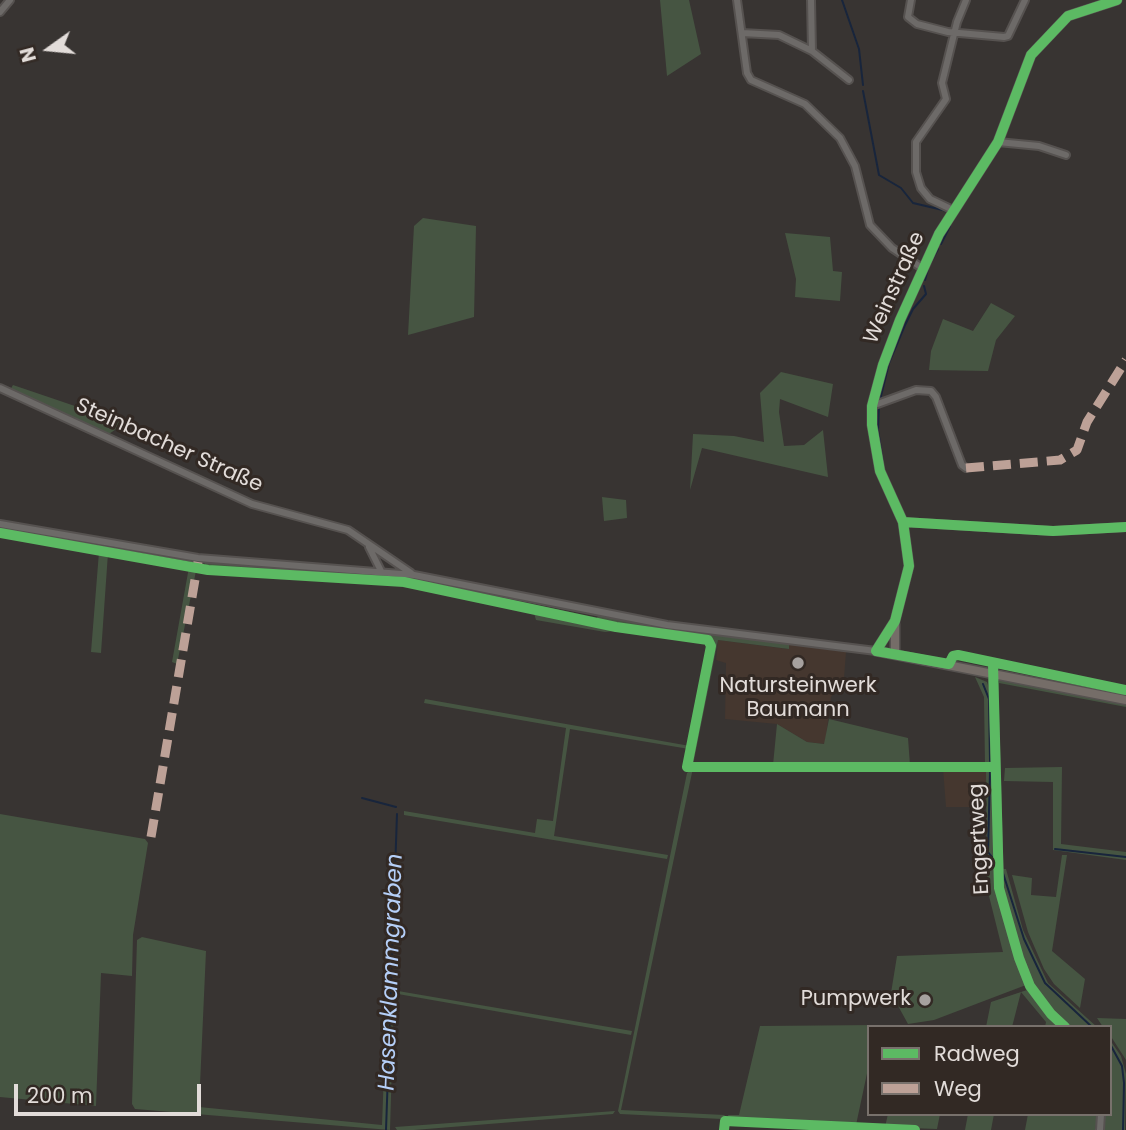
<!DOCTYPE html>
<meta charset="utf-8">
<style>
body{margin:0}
#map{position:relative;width:1126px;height:1130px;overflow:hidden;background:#383432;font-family:Poppins,sans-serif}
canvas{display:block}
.legend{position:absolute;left:867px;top:1025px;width:245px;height:91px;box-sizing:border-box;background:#322924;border:2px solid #78716c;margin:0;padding:9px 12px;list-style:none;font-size:21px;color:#e2dcd9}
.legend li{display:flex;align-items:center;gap:14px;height:35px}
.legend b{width:35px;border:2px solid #78716c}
.north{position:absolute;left:14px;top:14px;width:70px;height:70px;-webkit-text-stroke:5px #322924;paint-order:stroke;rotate:255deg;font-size:19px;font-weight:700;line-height:28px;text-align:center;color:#e2dcd9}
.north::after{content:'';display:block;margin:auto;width:24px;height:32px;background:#e2dcd9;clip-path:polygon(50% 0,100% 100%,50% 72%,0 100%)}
.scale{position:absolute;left:14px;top:1084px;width:187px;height:32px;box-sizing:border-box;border:4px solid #e2dcd9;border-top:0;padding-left:9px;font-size:21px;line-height:24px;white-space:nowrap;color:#e2dcd9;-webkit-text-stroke:5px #322924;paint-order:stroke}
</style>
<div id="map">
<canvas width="1126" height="1130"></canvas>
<ul class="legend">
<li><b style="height:9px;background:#5cba63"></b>Radweg</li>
<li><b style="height:9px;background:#bda197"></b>Weg</li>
</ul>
<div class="north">N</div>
<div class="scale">200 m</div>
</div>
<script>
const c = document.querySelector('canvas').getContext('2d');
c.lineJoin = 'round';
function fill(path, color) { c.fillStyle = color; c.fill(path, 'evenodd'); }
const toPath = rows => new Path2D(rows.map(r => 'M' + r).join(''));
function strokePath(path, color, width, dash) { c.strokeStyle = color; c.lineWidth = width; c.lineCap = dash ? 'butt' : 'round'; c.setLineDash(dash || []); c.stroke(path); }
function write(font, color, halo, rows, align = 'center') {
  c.font = font + ' Poppins,sans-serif'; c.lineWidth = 6; c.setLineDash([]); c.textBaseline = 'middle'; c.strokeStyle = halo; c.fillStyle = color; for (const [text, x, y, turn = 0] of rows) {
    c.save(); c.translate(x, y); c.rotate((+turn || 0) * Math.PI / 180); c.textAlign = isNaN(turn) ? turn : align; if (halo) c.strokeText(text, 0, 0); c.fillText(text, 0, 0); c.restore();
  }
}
fill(toPath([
 [718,640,788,649,789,644,846,652,844,678,831,697,825,744,807,742,777,724,725,719,726,663,716,660],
 [943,768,986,769,986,807,946,807]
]), '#45372f');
fill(toPath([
 [660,0,689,0,701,54,667,76],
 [423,218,476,226,474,317,408,335,414,226],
 [785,233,830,237,833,271,842,272,840,301,795,297,796,279],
 [991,303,1015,316,996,340,988,371,929,370,931,351,943,319,973,331],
 [781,372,833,384,828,417,780,399,779,412,784,446,804,445,823,430,828,477,702,448,690,490,693,434,734,436,764,442,760,393],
 [13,385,125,423,106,436,10,390],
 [602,497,626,500,627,518,604,521],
 [99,552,108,553,101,653,91,652],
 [205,563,406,577,584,615,401,580,215,569,204,568],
 [189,567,196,571,177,664,172,662],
 [533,610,586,623,623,630,605,632,536,620],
 [598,616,789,644,789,649,718,640,693,765,689,762,713,648,712,639,610,624,596,619],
 [975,677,987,682,991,694,991,764,985,765,984,697],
 [999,678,1126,704,1126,707,999,683],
 [425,699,690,746,689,749,570,729,554,836,668,855,667,859,404,815,404,811,535,833,537,819,553,821,566,728,424,703],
 [829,719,908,738,910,765,773,765,777,724,807,742,824,744],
 [1062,767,1061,844,1126,852,1126,860,1053,850,1053,782,1004,781,1005,768],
 [693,768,621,1110,725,1115,722,1119,620,1114,618,1111,687,773],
 [986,769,993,772,996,885,1026,985,934,1020,908,1024,891,993,897,956,1003,952,987,888],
 [0,814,145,839,148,843,133,935,132,976,101,973,96,1106,0,1097],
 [1062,855,1067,855,1052,951,1085,979,1080,1008,1054,984,1044,969,1028,932,1012,875,1032,878,1031,895,1056,897],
 [999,869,1006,869,1023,930,1048,983,1097,1027,1069,1027,1039,996,1021,960],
 [142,937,206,951,199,1107,382,1125,387,993,394,995,390,1130,135,1109,132,1104,137,940],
 [1027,990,1062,1027,1045,1027,1046,1022,1021,992,1012,1027,986,1027,991,1002],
 [398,991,632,1031,631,1035,398,994],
 [1097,1018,1126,1019,1126,1060,1110,1035,1110,1027,1103,1027],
 [877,1025,869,1027,869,1064,856,1125,729,1118,728,1115,739,1115,760,1026],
 [1110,1040,1121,1056,1126,1074,1125,1130,1101,1130,1103,1114,1110,1114],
 [615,1111,613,1114,414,1130,397,1130,395,1127],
 [888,1114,940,1114,937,1129,885,1127],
 [968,1114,994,1114,991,1130,965,1130],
 [1028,1114,1098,1114,1095,1130,1025,1130]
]), '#465542');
strokePath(toPath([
 [842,0,859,49,863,85],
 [863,91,879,175,901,188,913,203,947,211],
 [941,244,950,226],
 [930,264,938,249],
 [925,280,928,269],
 [880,400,889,363,905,325,913,309,926,294,924,286],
 [879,405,878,430,883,462],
 [983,684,989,699,990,761],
 [990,772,988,852,992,857],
 [362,798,396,807],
 [1055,849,1126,857],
 [1002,870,1024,939,1045,983,1092,1027],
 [1110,1044,1122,1066,1124,1083,1123,1130],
 [386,1130,397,814]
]), '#18253c', 2);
const minor = toPath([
 [737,0,747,73,751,80,805,104,840,138,855,166,870,225,892,248,922,268],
 [911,0,908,17,917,24,948,32,1004,37,1008,36,1025,0],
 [0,12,10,0],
 [742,33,779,35,812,51,811,0],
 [812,51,849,80],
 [998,142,1039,146,1066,155],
 [953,210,930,199,921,188,916,172,916,142,946,99,942,83,957,22,966,0],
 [0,388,252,504,348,530,411,573],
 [872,406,916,390,931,391,936,397,962,465,966,468],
 [903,522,1053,531,1126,527],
 [0,524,198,558,414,575,667,625,876,651],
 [369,547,381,571],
 [993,673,999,888,1019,958,1030,986,1051,1014,1065,1027],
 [1100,1130,1101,1114]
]);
const major = toPath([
 [1117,0,1068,16,1031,55,998,142,939,234,900,320,883,365,872,406,872,425,880,471,903,522,909,566,895,621,876,651,1126,700],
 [895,624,895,654]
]);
strokePath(minor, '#565250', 10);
strokePath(major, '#565250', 11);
strokePath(minor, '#6d6a68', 6);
strokePath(major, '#756d68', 8);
strokePath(toPath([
 [966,468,1060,460,1077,450,1087,422,1126,360],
 [151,837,198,562]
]), '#bda197', 9, [18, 9]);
strokePath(toPath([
 [1117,0,1068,16,1031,55,998,142,939,234,900,320,883,365,872,406,872,425,880,471,903,522,909,566,895,621,876,651,949,664,953,656,958,655,1126,690],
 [903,522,1053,531,1126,527],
 [0,533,208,570,404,582,616,627,708,640,711,646,687,767,995,767],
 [993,664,999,888,1019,958,1030,986,1051,1014,1065,1027],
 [724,1130,725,1121,915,1130]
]), '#5cba63', 10);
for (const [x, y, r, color] of [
 [798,663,7,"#a6a19f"],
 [925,1000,7,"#a6a19f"]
]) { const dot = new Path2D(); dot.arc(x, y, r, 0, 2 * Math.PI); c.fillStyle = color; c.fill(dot); strokePath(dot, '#322924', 2.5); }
write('21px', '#e2dcd9', '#322924', [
 ["Weinstraße",895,288,-66],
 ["Steinbacher Straße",169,446,24],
 ["Engertweg",980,839,-93]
]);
write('21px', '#e2dcd9', '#322924', [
 ["Natursteinwerk",798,687],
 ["Baumann",798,711],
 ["Pumpwerk",911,1000,"right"]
]);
write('italic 23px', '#b5cff8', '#322924', [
 ["Hasenklammgraben",392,972,-88]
]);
</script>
